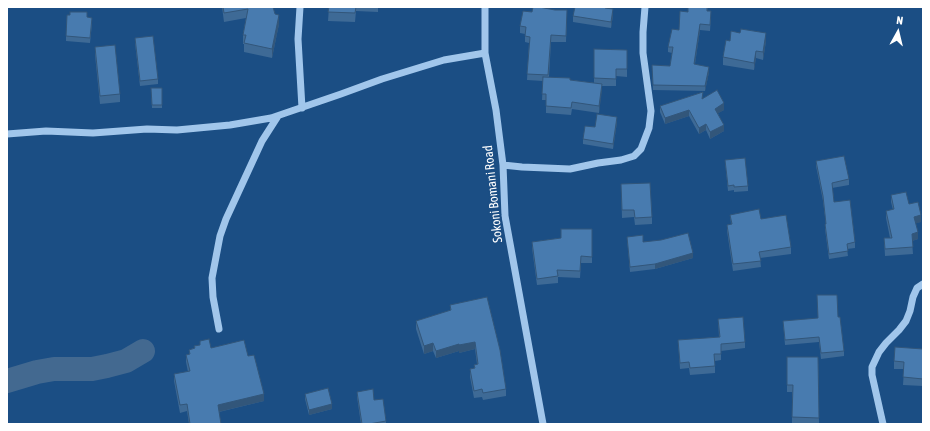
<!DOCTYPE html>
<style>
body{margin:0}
#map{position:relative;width:930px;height:431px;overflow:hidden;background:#1b4e84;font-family:"Asap Condensed",sans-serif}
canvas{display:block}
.frame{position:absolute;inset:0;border:8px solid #fff;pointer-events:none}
.north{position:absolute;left:878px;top:12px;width:40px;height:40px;-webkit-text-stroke:3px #1b4e84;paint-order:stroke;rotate:8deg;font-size:11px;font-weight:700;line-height:16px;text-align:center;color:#fff}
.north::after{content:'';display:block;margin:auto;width:14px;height:18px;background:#fff;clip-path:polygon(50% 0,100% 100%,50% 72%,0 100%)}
</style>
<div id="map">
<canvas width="930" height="431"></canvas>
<div class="frame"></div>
<div class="north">N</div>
</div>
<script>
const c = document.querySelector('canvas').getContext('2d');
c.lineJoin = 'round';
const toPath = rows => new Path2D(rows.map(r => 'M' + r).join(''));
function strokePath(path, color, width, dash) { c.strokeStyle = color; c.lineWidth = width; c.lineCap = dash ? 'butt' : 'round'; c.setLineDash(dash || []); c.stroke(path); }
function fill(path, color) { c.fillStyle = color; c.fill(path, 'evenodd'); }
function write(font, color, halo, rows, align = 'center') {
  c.font = font + ' "Asap Condensed",sans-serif'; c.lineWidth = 4; c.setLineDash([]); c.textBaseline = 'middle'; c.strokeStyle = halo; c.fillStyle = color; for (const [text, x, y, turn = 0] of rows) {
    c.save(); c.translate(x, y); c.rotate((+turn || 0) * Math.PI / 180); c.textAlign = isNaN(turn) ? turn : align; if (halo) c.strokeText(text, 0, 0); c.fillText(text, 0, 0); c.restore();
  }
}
strokePath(toPath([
 [7,381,37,372,54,369,92,369,107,366,126,361,143,351]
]), '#436990', 24);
strokePath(toPath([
 [300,7,298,39,302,108],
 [485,7,485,53,496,110,503,165,505,216,543,424],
 [7,134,46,131,93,133,147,129,177,130,230,125,271,118,341,94,382,79,444,60,485,53],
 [503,165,522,167,570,169,598,163,621,160,634,156,641,149,649,128,651,111,643,53,643,32,645,7],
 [219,329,213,297,212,278,220,236,226,219,262,141,278,116],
 [883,424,872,375,872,367,879,352,886,343,899,330,906,321,910,311,913,297,917,288,923,284]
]), '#a1c6eb', 7);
fill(toPath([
 [222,7,273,7,275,14,279,24,272,58,244,52,244,44,243,44,243,35,246,18,224,22],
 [329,7,378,7,378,12,356,11,355,22,328,21],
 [606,7,606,8,613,15,611,28,573,22,573,16],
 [708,7,707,11,711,16,710,31,700,30,695,64,709,72,705,91,653,90,652,65,670,66,672,53,668,52,668,47,679,30,688,12],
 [555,10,567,10,566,42,551,42,549,77,594,83,594,49,627,50,627,77,616,76,616,86,602,86,599,113,572,109,571,115,546,113,546,100,542,100,543,81,527,80,529,43,525,42,525,34,520,33,520,26,532,12],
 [87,17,92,23,90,43,66,41,66,36],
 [135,38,158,79,158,84,140,86,135,43],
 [730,41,766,41,763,60,756,58,754,70,723,65,723,57],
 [95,47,120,94,120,102,100,104,95,55],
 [151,88,162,88,162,108,152,108],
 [703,98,724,110,718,113,724,131,710,139,706,130,699,134,689,116,665,124,660,112,660,106],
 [617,122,613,149,583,144,583,139,595,127],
 [725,160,748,186,748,191,734,192,734,190,728,191],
 [816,161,849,179,849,185,832,188,834,202,855,242,855,248,847,249,848,256,829,259,825,229,825,224,826,224,823,201,816,166],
 [621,184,652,217,652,224,635,225,634,217,622,218],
 [891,195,909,204,921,222,915,223,918,239,912,241,913,254,885,256,884,238,890,238,886,218,886,211,893,210,891,202],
 [730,215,761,219,791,247,791,254,760,258,761,267,733,271,727,231,727,225,731,224],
 [592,229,592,263,581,263,580,278,558,277,558,283,537,285,532,248,532,242,561,238],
 [627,237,643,242,693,258,655,269,630,272],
 [450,305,506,389,506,396,483,400,482,397,474,398,470,377,470,369,474,368,474,365,477,364,475,349,459,353,459,351,436,358,433,351,424,354,416,329,416,321,450,311],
 [838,317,844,351,844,356,821,359,819,342,785,345,783,321],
 [718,319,745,342,745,348,721,351,721,360,715,361,715,373,690,375,689,368,680,369,678,340,719,337],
 [200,341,211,348,248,356,264,401,219,412,221,424,189,424,187,411,180,413,174,381,174,374,188,372,186,362,186,355,189,354,189,350,194,348,194,346,200,345],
 [923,349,923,386,903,385,904,369,894,369,894,361],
 [787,357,818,357,819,424,792,424,792,392,787,392],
 [357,392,374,400,386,421,386,424,361,424,357,397],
 [305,394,332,409,309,415,305,399]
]), '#3e6a96');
fill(toPath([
 [613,9,613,15,611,28,611,22],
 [279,15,279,24,272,58,272,49],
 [700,24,700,30,694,69,694,64],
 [766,33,766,41,763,60,763,52],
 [756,51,756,58,754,70,754,63],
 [709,67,709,72,705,91,705,86],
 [602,84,602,91,599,113,599,106],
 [724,103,724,110,715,115,715,109],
 [689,110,689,116,665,124,665,118],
 [617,117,617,122,613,149,613,144],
 [706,124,706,130,699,134,699,128],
 [724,125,724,131,710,139,710,132],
 [921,215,921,222,914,224,914,217],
 [918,232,918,239,912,241,912,234],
 [693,253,693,258,655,269,655,264],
 [475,342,475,349,459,353,459,345],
 [433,343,433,351,424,354,424,346],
 [459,344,459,351,436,358,436,351],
 [264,394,264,401,218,412,218,405],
 [332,404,332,409,309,415,309,410]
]), '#32567a');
const building = toPath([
 [223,7,273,7,275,14,279,15,272,49,244,43,246,35,243,35,248,9,224,13,223,7],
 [329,7,356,7,355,13,328,12,329,7],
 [533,7,539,7,555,10,567,10,566,36,551,35,548,75,527,74,530,37,525,36,526,27,520,26,523,11,532,12,533,7],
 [575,7,605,7,605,8,613,9,611,22,573,16,575,7],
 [688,7,707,7,707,11,711,11,710,25,700,24,694,64,709,67,705,86,653,85,652,65,670,66,673,47,668,47,672,29,679,30,680,11,688,12,688,7],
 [70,12,87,12,87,17,92,18,90,38,66,36,67,15,70,15,70,12],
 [741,29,766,33,763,52,756,51,754,63,723,57,726,40,730,41,731,31,740,33,741,29],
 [153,36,158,79,140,81,135,38,153,36],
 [115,45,120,94,100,96,95,47,115,45],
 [594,49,627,50,627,69,616,69,616,79,594,78,594,49],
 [543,77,570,78,570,80,602,84,599,106,572,102,571,108,546,106,546,94,542,94,543,77],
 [151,88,162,88,162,105,152,105,151,88],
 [717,90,724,103,715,109,724,125,710,132,706,124,699,128,689,110,665,118,660,106,703,92,702,99,717,90],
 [597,114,617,117,613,144,583,139,585,126,595,127,597,114],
 [844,156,849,179,832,183,834,202,850,200,855,242,847,244,848,251,829,254,825,224,826,224,823,196,816,161,844,156],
 [745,158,748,186,734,187,734,185,728,186,725,160,745,158],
 [650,183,652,217,635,218,634,210,622,210,621,184,650,183],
 [906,192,909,204,918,202,921,215,914,217,918,232,912,234,913,247,885,249,884,238,892,238,886,211,894,209,891,195,906,192],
 [759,209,761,219,786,215,791,247,759,252,761,261,733,264,727,225,732,224,730,215,759,209],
 [561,229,592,229,592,257,581,256,580,271,557,270,558,276,537,279,532,242,561,238,561,229],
 [688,233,693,253,655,264,630,267,627,237,643,235,643,242,661,240,688,233],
 [817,295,837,295,838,317,840,317,844,351,821,353,819,337,785,340,783,321,818,318,817,295],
 [487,297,500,350,506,389,483,393,482,389,474,391,470,369,475,368,474,365,478,364,475,342,459,345,459,344,436,351,433,343,424,346,416,321,451,310,450,305,487,297],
 [743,317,745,342,721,344,721,354,714,354,715,366,690,368,689,362,680,363,678,340,720,337,718,319,743,317],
 [209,339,211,348,244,340,248,356,254,355,264,394,218,405,221,424,190,424,187,404,180,405,174,374,190,371,186,355,190,354,189,350,195,348,194,346,200,345,200,341,209,339],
 [895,347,923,349,923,379,903,377,904,362,894,361,895,347],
 [787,357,818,357,819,418,792,417,793,385,787,385,787,357],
 [328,388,332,404,309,410,305,394,328,388],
 [373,389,374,400,383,399,386,421,369,424,362,424,357,392,373,389]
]);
fill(building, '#487baf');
strokePath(building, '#32567a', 1);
write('13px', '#fff', '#1b4e84', [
 ["Sokoni Bomani Road",493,194,-96]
]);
</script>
